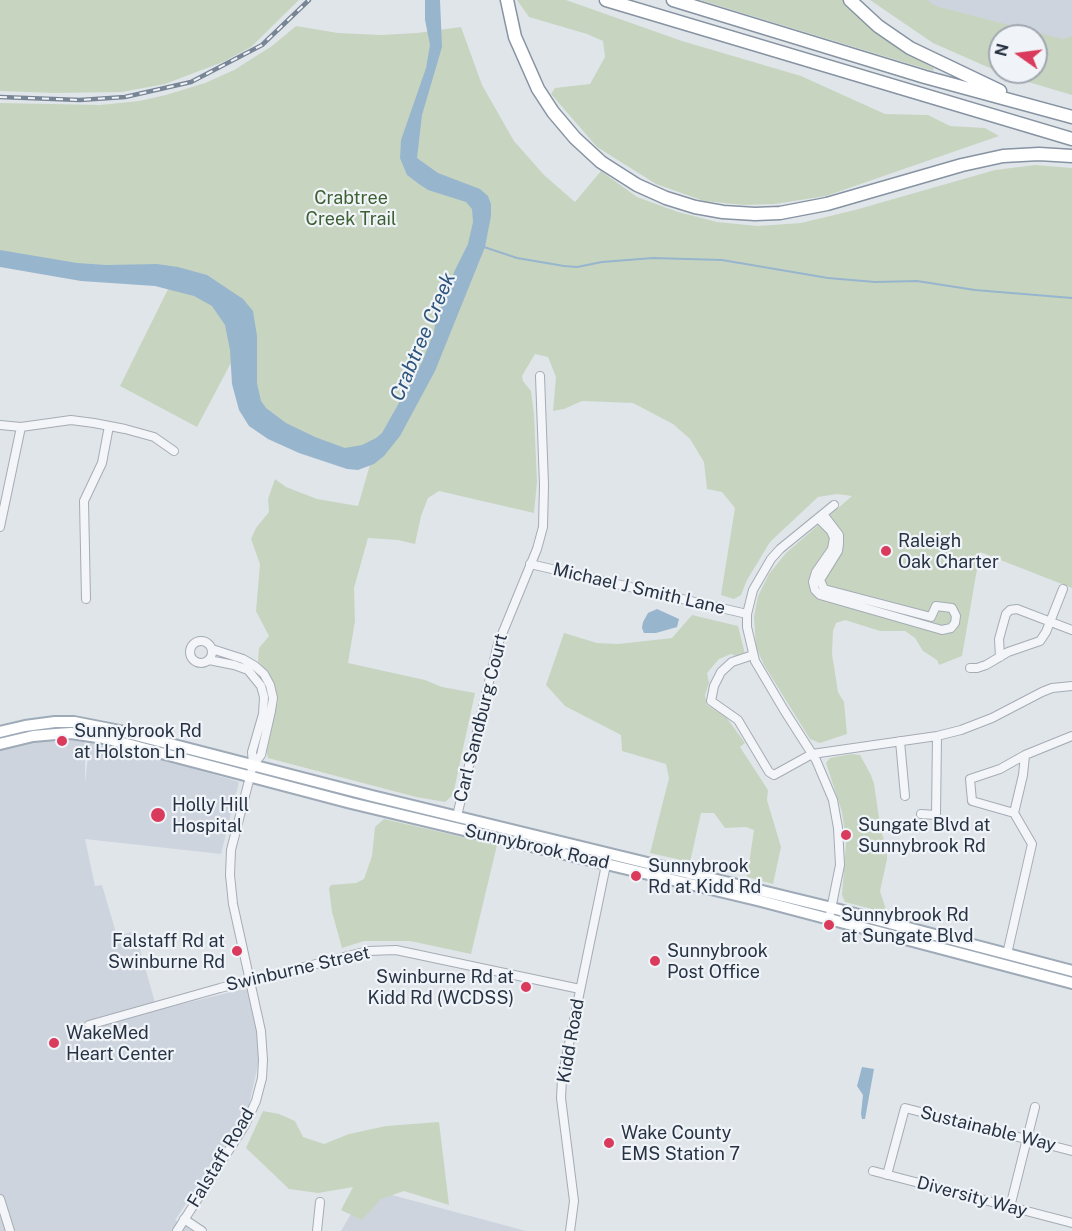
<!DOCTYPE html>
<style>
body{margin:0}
#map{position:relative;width:1072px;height:1231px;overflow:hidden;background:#e0e5ea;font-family:"Public Sans",sans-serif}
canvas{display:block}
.north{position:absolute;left:988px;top:24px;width:60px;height:60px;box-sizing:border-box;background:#f0f4f8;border:2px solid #a0a7b0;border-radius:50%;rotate:284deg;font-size:16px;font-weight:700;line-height:24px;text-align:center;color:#273344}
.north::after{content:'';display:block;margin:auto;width:21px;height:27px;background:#da3a5b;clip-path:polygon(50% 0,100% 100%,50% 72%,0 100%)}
</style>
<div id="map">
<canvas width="1072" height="1231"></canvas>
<div class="north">N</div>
</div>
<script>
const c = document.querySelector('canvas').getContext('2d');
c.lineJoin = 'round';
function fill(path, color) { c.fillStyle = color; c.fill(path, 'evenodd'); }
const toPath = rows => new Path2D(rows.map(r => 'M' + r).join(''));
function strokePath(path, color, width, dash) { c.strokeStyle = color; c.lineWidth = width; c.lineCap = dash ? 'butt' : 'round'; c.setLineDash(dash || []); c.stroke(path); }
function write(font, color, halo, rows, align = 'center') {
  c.font = font + ' "Public Sans",sans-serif'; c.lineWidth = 4.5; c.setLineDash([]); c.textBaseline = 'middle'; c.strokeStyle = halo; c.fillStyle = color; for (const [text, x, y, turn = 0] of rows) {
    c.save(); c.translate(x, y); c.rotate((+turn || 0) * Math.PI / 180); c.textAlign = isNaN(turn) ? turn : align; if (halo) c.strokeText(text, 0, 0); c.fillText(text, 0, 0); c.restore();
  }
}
fill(toPath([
 [898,0,1072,0,1072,79,1036,36,1000,36],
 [67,738,85,740,85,783,90,740,106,742,239,782,221,854,85,839,95,886,102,885,117,936,135,931,157,1010,244,989,248,990,254,1014,259,1046,258,1064,249,1105,241,1122,175,1220,193,1231,0,1231,0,748,34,739],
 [366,1188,526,1231,341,1231]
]), '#ced4dd');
fill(toPath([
 [0,0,299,0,251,47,223,62,165,84,122,92,54,93,0,91],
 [517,0,566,0,682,41,801,76,885,114,928,115,950,126,985,128,999,136,826,196,775,204,744,205,704,201,656,184,597,147,551,94,555,88,590,84,605,57,603,41,587,34,529,17],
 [700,0,843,0,878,32,915,58,934,68,933,71],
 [870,0,927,0,936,6,1062,39,1072,36,1072,95,1008,76,933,43],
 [1000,36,1036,36,1036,72,1000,72],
 [296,26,338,33,381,35,417,33,461,27,482,85,514,141,544,175,575,202,601,171,637,197,678,212,717,222,758,226,801,223,855,210,995,170,1035,165,1072,168,1072,588,980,552,962,656,939,665,937,660,923,651,915,638,905,631,880,631,845,620,836,623,833,631,832,654,838,692,844,702,847,734,820,743,810,739,764,665,756,647,754,617,758,596,769,574,786,553,852,496,837,494,818,497,770,542,747,580,741,595,734,599,721,595,735,508,722,492,707,489,704,462,690,439,673,424,633,403,582,401,564,409,553,411,556,377,548,357,535,354,522,376,523,381,531,391,534,415,537,482,534,513,439,491,428,498,421,516,415,544,398,540,368,538,354,588,355,621,348,663,425,680,442,687,475,693,453,795,445,802,416,797,268,758,266,749,278,701,269,673,258,661,259,648,269,636,256,611,260,564,251,539,256,528,269,512,268,499,275,479,286,487,317,499,358,506,371,461,263,432,241,344,197,427,120,386,173,279,0,254,0,103,100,105,139,101,166,95,205,83,234,70,272,46],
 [692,615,738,626,745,654,736,656,731,654,719,659,707,673,709,683,705,695,707,705,726,717,745,743,740,747,768,790,767,800,781,847,773,884,747,877,754,830,746,827,725,828,714,813,701,813,690,862,650,853,669,778,666,764,622,751,621,735,565,706,546,685,564,633,597,643,618,644,672,638],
 [851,754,860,755,871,775,874,784,881,831,887,848,887,859,880,891,887,913,845,902,842,895,846,842,842,812,826,763,830,758],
 [384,819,497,845,471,954,410,941,364,941,342,948,332,912,329,888,331,885,356,883,364,879,372,856,375,827],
 [263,1111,279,1114,295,1121,303,1137,324,1144,349,1134,386,1126,439,1122,449,1205,404,1191,381,1199,362,1220,341,1210,353,1187,318,1193,289,1189,246,1148]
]), '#c7d5c0');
fill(toPath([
 [425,0,440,0,442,47,422,115,417,158,438,173,480,189,488,196,491,204,491,216,485,247,435,371,400,436,384,456,374,464,358,470,347,469,299,453,268,439,249,426,239,410,232,384,230,350,225,325,212,306,194,296,155,286,81,281,0,267,0,250,77,263,106,265,157,264,178,267,207,275,243,299,253,311,257,336,257,383,261,401,266,408,286,423,315,437,345,448,362,445,376,438,382,433,422,362,434,332,436,319,455,270,468,244,473,222,472,209,466,202,428,190,419,184,407,175,400,158,401,140,426,68,430,45,425,20],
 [657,609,679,619,677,627,656,633,644,633,642,628,643,622,648,613],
 [862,1067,874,1069,865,1119,862,1119,861,1114,863,1095,857,1086]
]), '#98b5ce');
strokePath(toPath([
 [484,247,517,258,564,266,577,267,602,262,653,258,722,260,828,278,875,282,917,281,975,290,1072,298]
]), '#98b5ce', 2);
const minor = toPath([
 [0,425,21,427,71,420,94,423,125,429,154,437,174,451],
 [818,518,831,531,834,538,832,549,816,572,813,582,815,590,820,595,942,630,951,628,955,623,956,616,952,608,936,606,931,617,824,589,820,580,838,551,839,544,839,535,823,514],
 [0,527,21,427],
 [530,564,747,614],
 [86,599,84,501,102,463,109,426],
 '190 652a11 11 0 1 1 22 0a11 11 0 1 1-22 0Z',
 [212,649,243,659,255,666,264,674,270,685,273,698,271,711,261,755,253,765],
 [753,655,732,662,721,672,714,686,711,701,738,720,769,772,774,775,812,754,937,736,961,730,992,718,1042,692,1052,688,1072,686],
 [1000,657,999,639,1006,614,1010,610,1017,609,1072,630],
 [970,668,977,668,986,665,1008,652,1040,641,1046,632,1063,589],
 [900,741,905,796],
 [1014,813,972,801,970,779,1000,769,1025,755],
 [921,814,936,815,937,736],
 [457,816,498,644,537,549,543,527,544,485,540,376],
 [829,919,840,865,838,828,833,800,816,760,784,710,755,661,747,627,747,614,753,590,771,559,780,549,834,505],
 [1007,954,1032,844,1014,813,1023,775,1025,755,1072,736],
 [89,1025,220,988,368,951,396,950,580,989],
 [873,1171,1072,1223],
 [887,1175,905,1108,1072,1151],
 [0,1199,10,1231],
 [1010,1207,1035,1107],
 [184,1219,202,1231],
 [177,1231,245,1125,256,1101,262,1078,263,1060,261,1031,233,904,230,875,231,850,253,765,252,752,263,714,264,697,261,686,248,670,234,665,209,660],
 [317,1231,320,1202],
 [570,1231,574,1201,561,1098,562,1078,607,860]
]);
const major = toPath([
 [0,732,25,726,55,722,74,722,120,731,372,796,832,908,1072,971],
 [0,744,33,736,56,734,71,733,104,738,351,803,761,901,1072,983]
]);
const highway = toPath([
 [507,0,515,37,538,89,553,112,575,138,601,162,637,185,666,198,695,207,723,212,755,214,780,213,827,204,962,165,1003,156,1039,154,1072,156],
 [606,0,1072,139],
 [673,0,925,77,1072,117],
 [850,0,878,26,910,48,1000,91]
]);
strokePath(minor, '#a5acb5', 10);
strokePath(major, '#9eaab7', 14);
strokePath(highway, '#8693a2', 15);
strokePath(minor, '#f3f5f8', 8);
strokePath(major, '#fff', 10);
strokePath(highway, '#fff', 12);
const rail = toPath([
 [0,97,80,100,125,97,191,82,262,45,309,0]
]);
strokePath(rail, '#788595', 4.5);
strokePath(rail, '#f0f4f8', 2, [7]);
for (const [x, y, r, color] of [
 [886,551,6,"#da3a5b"],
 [62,741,6,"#da3a5b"],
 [158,815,8,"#da3a5b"],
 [846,835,6,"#da3a5b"],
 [636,876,6,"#da3a5b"],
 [829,925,6,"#da3a5b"],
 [237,951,6,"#da3a5b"],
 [655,961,6,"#da3a5b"],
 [526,987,6,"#da3a5b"],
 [54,1043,6,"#da3a5b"],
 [609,1143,6,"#da3a5b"]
]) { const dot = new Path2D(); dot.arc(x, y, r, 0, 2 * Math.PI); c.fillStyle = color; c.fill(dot); strokePath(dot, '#f0f4f8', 2); }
write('18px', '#3e6133', '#f0f4f8', [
 ["Crabtree",351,198],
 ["Creek Trail",351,219]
]);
write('18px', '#273344', '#f0f4f8', [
 ["Raleigh",898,541],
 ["Oak Charter",898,562],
 ["Sunnybrook Rd",74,731],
 ["at Holston Ln",74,752],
 ["Holly Hill",172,805],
 ["Hospital",172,826],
 ["Sungate Blvd at",858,825],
 ["Sunnybrook Rd",858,846],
 ["Sunnybrook",648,866],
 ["Rd at Kidd Rd",648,887],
 ["Sunnybrook Rd",841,915],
 ["at Sungate Blvd",841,936],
 ["Falstaff Rd at",225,941,"right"],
 ["Swinburne Rd",225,962,"right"],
 ["Sunnybrook",667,951],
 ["Post Office",667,972],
 ["Swinburne Rd at",514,977,"right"],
 ["Kidd Rd (WCDSS)",514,998,"right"],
 ["WakeMed",66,1033],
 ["Heart Center",66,1054],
 ["Wake County",621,1133],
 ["EMS Station 7",621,1154]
], 'left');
write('18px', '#273344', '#f0f4f8', [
 ["Michael J Smith Lane",639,589,13],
 ["Carl Sandburg Court",481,718,-76],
 ["Sunnybrook Road",537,847,13],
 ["Swinburne Street",298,969,-13],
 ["Kidd Road",571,1041,-80],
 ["Sustainable Way",988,1129,14],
 ["Falstaff Road",221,1158,-59],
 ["Diversity Way",972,1197,15]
]);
write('italic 20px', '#2d547b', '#f0f4f8', [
 ["Crabtree Creek",423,337,-67]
]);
</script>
